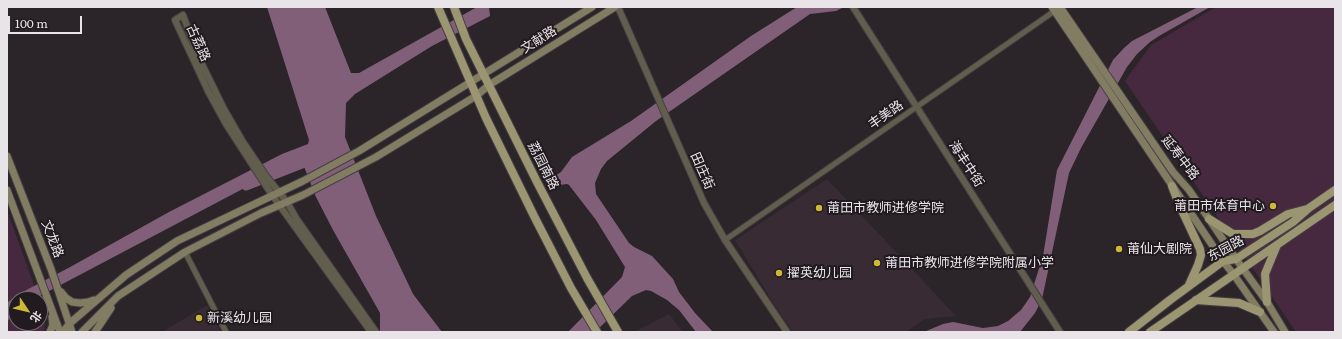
<!DOCTYPE html>
<meta charset="utf-8">
<style>
body{margin:0}
#map{position:relative;width:1342px;height:339px;overflow:hidden;background:#2b2429;font-family:Literata,"Noto Sans SC",serif}
canvas{display:block}
.frame{position:absolute;inset:0;border:8px solid #e8e4e7;pointer-events:none}
.north{position:absolute;left:8px;top:291px;width:40px;height:40px;box-sizing:border-box;background:#211a1f;border:1px solid #716b6f;border-radius:50%;rotate:125deg;font-size:11px;font-weight:700;line-height:16px;text-align:center;color:#e8e4e7}
.north::after{content:'';display:block;margin:auto;width:14px;height:18px;background:#cfb837;clip-path:polygon(50% 0,100% 100%,50% 72%,0 100%)}
.scale{position:absolute;left:8px;top:16px;width:74px;height:18px;box-sizing:border-box;border:2px solid #e8e4e7;border-top:0;padding-left:5px;font-size:12px;line-height:14px;white-space:nowrap;color:#e8e4e7;-webkit-text-stroke:3px #211a1f;paint-order:stroke}
</style>
<div id="map">
<canvas width="1342" height="339"></canvas>
<div class="frame"></div>
<div class="north">北</div>
<div class="scale">100 m</div>
</div>
<script>
const c = document.querySelector('canvas').getContext('2d');
c.lineJoin = 'round';
function fill(path, color) { c.fillStyle = color; c.fill(path, 'evenodd'); }
const toPath = rows => new Path2D(rows.map(r => 'M' + r).join(''));
function strokePath(path, color, width, dash) { c.strokeStyle = color; c.lineWidth = width; c.lineCap = dash ? 'butt' : 'round'; c.setLineDash(dash || []); c.stroke(path); }
function write(font, color, halo, rows, align = 'center') {
  c.font = font + ' Literata,"Noto Sans SC",serif'; c.lineWidth = 4; c.setLineDash([]); c.textBaseline = 'middle'; c.strokeStyle = halo; c.fillStyle = color; for (const [text, x, y, turn = 0] of rows) {
    c.save(); c.translate(x, y); c.rotate((+turn || 0) * Math.PI / 180); c.textAlign = isNaN(turn) ? turn : align; if (halo) c.strokeText(text, 0, 0); c.fillText(text, 0, 0); c.restore();
  }
}
fill(toPath([
 [827,179,883,238,956,316,925,319,906,332,793,332,778,311,735,240],
 [207,305,221,332,162,332],
 [669,314,683,332,637,332,636,331]
]), '#382b34');
fill(toPath([
 [1216,7,1335,7,1335,332,1296,332,1125,81,1151,45],
 [7,210,39,299,16,299,16,323,40,323,40,301,45,318,44,332,7,332]
]), '#46293f');
fill(toPath([
 [267,7,325,7,351,73,359,73,477,7,489,7,490,16,432,46,355,94,346,103,345,137,376,216,413,294,442,332,380,332,380,313,333,230,316,197,303,164,290,164,34,299,16,299,16,310,7,322,7,303,17,295,72,266,169,212,282,154,308,144,309,140],
 [797,7,844,7,836,11,810,14,656,121,607,161,601,169,595,183,596,194,629,243,634,247,652,256,673,279,679,292,695,313,713,332,696,332,679,310,667,300,651,291,646,290,632,296,595,332,568,332,622,277,625,267,596,220,569,185,567,184,559,185,555,176,561,172,572,157,631,121,751,36],
 [1198,7,1210,7,1159,36,1150,42,1137,54,1127,67,1081,148,1069,173,1042,299,1035,313,1020,332,924,332,943,324,953,322,983,328,998,326,1008,321,1021,310,1030,297,1043,256,1057,170,1113,60,1124,48,1132,41]
]), '#825f79');
strokePath(toPath([
 [246,186,312,160]
]), '#825f79', 9);
const minor = toPath([
 [725,240,1056,10],
 [185,252,226,332]
]);
const tertiary = toPath([
 [618,7,704,203,725,240,787,332],
 [853,7,1060,332],
 [371,332,272,195,226,124,208,91,175,20,183,15,197,54,224,109,243,142,266,176,287,202,296,218,376,332]
]);
const secondary = toPath([
 [1052,7,1223,261,1234,275,1274,332],
 [1060,7,1173,172,1189,190,1209,219,1236,259,1267,302,1285,332],
 [7,156,51,269,72,332],
 [7,190,60,332],
 [61,292,66,298,72,302,80,303,88,302,94,300],
 [50,332,53,325,52,317],
 [63,332,69,324,126,275,177,241,303,181,359,151,592,7],
 [82,332,118,296,185,252,261,213,303,195,376,157,476,96,489,85,615,7],
 [95,332,111,308]
]);
const primary = toPath([
 [438,7,486,118,534,216,571,288,597,332],
 [454,7,466,39,537,182,587,278,618,332],
 [1172,186,1179,204,1200,249,1201,255,1198,265,1189,285],
 [1209,219,1233,234,1253,234,1260,231,1288,214,1307,209],
 [1196,300,1239,303,1260,312],
 [1267,302,1265,274,1277,245],
 [1129,332,1170,300,1223,261,1236,259,1293,222,1309,208,1335,190],
 [1150,332,1335,205]
]);
strokePath(minor, '#453f44', 7);
strokePath(tertiary, '#453f44', 8);
strokePath(secondary, '#453f44', 9);
strokePath(primary, '#453f44', 10);
strokePath(minor, '#615e4d', 5);
strokePath(tertiary, '#615e4d', 6);
strokePath(secondary, '#827d62', 7);
strokePath(primary, '#9c9572', 8);
for (const [x, y, r, color] of [
 [1273,206,4,"#cfb837"],
 [819,208,4,"#cfb837"],
 [1119,249,4,"#cfb837"],
 [877,263,4,"#cfb837"],
 [779,273,4,"#cfb837"],
 [199,318,4,"#cfb837"]
]) { const dot = new Path2D(); dot.arc(x, y, r, 0, 2 * Math.PI); c.fillStyle = color; c.fill(dot); strokePath(dot, '#211a1f', 1.5); }
write('13px', '#e8e4e7', '#211a1f', [
 ["文献路",539,40,-32],
 ["古荔路",198,43,66],
 ["丰美路",886,115,-35],
 ["延寿中路",1180,158,52],
 ["海丰中街",966,164,57],
 ["荔园南路",543,166,63],
 ["田庄街",702,171,66],
 ["文龙路",52,239,69],
 ["东园路",1226,249,-28]
]);
write('13px', '#e8e4e7', '#211a1f', [
 ["莆田市体育中心",1265,206,"right"],
 ["莆田市教师进修学院",827,208],
 ["莆仙大剧院",1127,249],
 ["莆田市教师进修学院附属小学",885,263],
 ["擢英幼儿园",787,273],
 ["新溪幼儿园",207,318]
], 'left');
</script>
